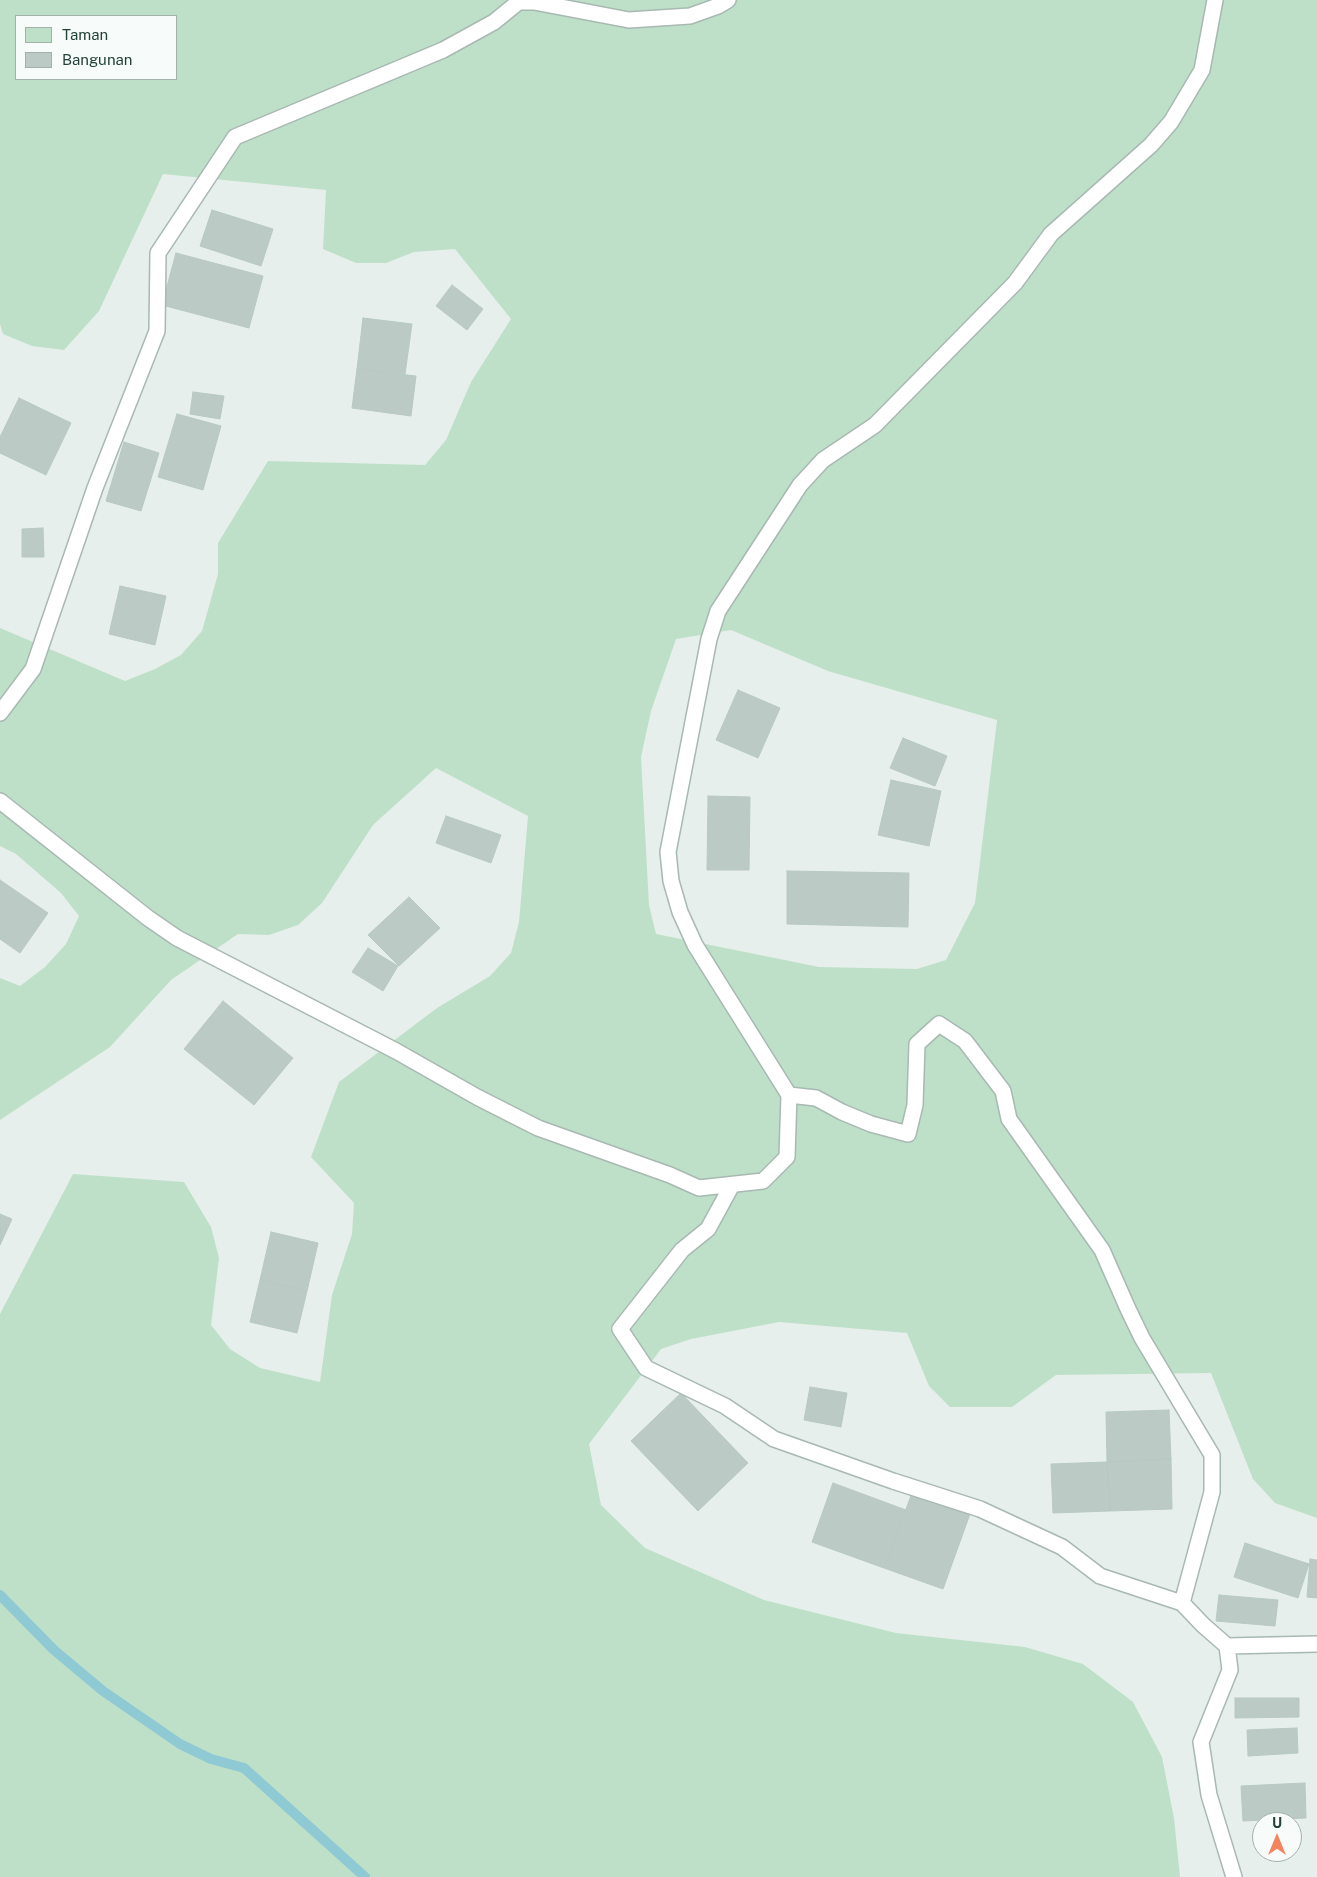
<!DOCTYPE html>
<style>
body{margin:0}
#map{position:relative;width:1317px;height:1877px;overflow:hidden;background:#e6efeb;font-family:"Public Sans",sans-serif}
canvas{display:block}
.legend{position:absolute;left:15px;top:15px;width:162px;height:65px;box-sizing:border-box;background:#f7fbf9;border:1px solid #a3b1ad;margin:0;padding:6px 9px;list-style:none;font-size:15px;color:#24423a}
.legend li{display:flex;align-items:center;gap:10px;height:25px}
.legend b{width:25px;border:1px solid #a3b1ad}
.north{position:absolute;left:1252px;top:1812px;width:50px;height:50px;box-sizing:border-box;background:#f7fbf9;border:1px solid #a3b1ad;border-radius:50%;rotate:0deg;font-size:14px;font-weight:700;line-height:20px;text-align:center;color:#24423a}
.north::after{content:'';display:block;margin:auto;width:18px;height:22px;background:#f4845f;clip-path:polygon(50% 0,100% 100%,50% 72%,0 100%)}
</style>
<div id="map">
<canvas width="1317" height="1877"></canvas>
<ul class="legend">
<li><b style="height:14px;background:#bfe0c8"></b>Taman</li>
<li><b style="height:14px;background:#bbcac4"></b>Bangunan</li>
</ul>
<div class="north">U</div>
</div>
<script>
const c = document.querySelector('canvas').getContext('2d');
c.lineJoin = 'round';
function fill(path, color) { c.fillStyle = color; c.fill(path, 'evenodd'); }
const toPath = rows => new Path2D(rows.map(r => 'M' + r).join(''));
function strokePath(path, color, width, dash) { c.strokeStyle = color; c.lineWidth = width; c.lineCap = dash ? 'butt' : 'round'; c.setLineDash(dash || []); c.stroke(path); }
fill(toPath([
 [0,0,1317,0,1317,1518,1275,1503,1253,1479,1211,1373,1056,1375,1012,1407,950,1407,929,1386,907,1333,779,1322,691,1339,661,1349,589,1444,601,1505,645,1548,764,1600,896,1633,1025,1647,1083,1664,1133,1702,1162,1757,1174,1818,1180,1877,0,1877,0,1314,73,1174,184,1182,211,1227,219,1258,211,1325,230,1349,260,1368,320,1382,332,1295,352,1234,354,1203,311,1157,339,1082,437,1008,490,976,511,953,519,922,528,816,436,768,373,825,322,903,298,925,269,935,238,934,171,980,110,1047,0,1120,0,978,20,986,45,967,66,944,79,916,61,893,16,854,0,846,0,628,125,681,155,669,181,655,202,631,218,574,218,543,268,461,425,465,446,440,471,382,511,319,455,249,414,252,386,263,356,263,323,249,326,190,163,174,99,311,64,350,32,346,3,334,0,324],
 [16,16,176,16,176,79,16,79],
 [731,630,828,671,997,720,975,903,946,960,917,969,819,967,656,934,649,905,641,757,651,711,676,639]
]), '#bfe0c8');
strokePath(toPath([
 [0,1595,54,1650,103,1691,180,1744,211,1759,244,1768,365,1877]
]), '#8ec9d4', 10);
const building = toPath([
 [212,210,273,229,261,266,200,246,212,210],
 [176,253,263,276,249,328,162,305,176,253],
 [452,285,483,309,467,330,436,306,452,285],
 [363,318,412,324,405,374,357,369,363,318],
 [357,369,416,376,411,416,352,408,357,369],
 [193,392,224,396,220,419,190,414,193,392],
 [19,398,71,423,46,475,0,453,0,437,19,398],
 [177,414,221,426,203,490,158,477,177,414],
 [124,442,159,453,141,511,106,501,124,442],
 [43,528,44,557,22,557,22,529,43,528],
 [120,586,166,596,155,645,109,634,120,586],
 [738,690,780,708,758,758,716,740,738,690],
 [903,738,947,756,935,786,890,768,903,738],
 [891,780,941,791,929,846,878,835,891,780],
 [708,796,750,797,749,870,707,870,708,796],
 [446,816,501,835,491,863,436,843,446,816],
 [787,871,909,873,908,927,787,924,787,871],
 [0,880,48,913,20,953,0,939,0,880],
 [409,897,440,928,399,966,368,935,409,897],
 [368,948,398,966,383,991,352,972,368,948],
 [223,1001,293,1058,254,1105,184,1049,223,1001],
 [0,1214,12,1219,0,1245,0,1214],
 [271,1232,318,1243,307,1291,260,1280,271,1232],
 [260,1280,307,1291,297,1333,250,1322,260,1280],
 [810,1387,847,1393,841,1427,804,1420,810,1387],
 [681,1393,748,1463,698,1511,631,1441,681,1393],
 [1169,1410,1171,1459,1107,1462,1106,1412,1169,1410],
 [1171,1459,1172,1509,1110,1511,1107,1462,1171,1459],
 [1107,1462,1110,1511,1053,1513,1051,1464,1107,1462],
 [833,1483,906,1510,884,1568,812,1542,833,1483],
 [912,1493,970,1514,943,1589,884,1568,912,1493],
 [1245,1543,1309,1564,1298,1598,1234,1577,1245,1543],
 [1310,1559,1317,1560,1317,1598,1307,1597,1310,1559],
 [1219,1595,1278,1600,1275,1626,1216,1621,1219,1595],
 [1235,1698,1299,1698,1299,1717,1235,1718,1235,1698],
 [1297,1728,1298,1753,1248,1756,1247,1730,1297,1728],
 [1305,1783,1306,1818,1243,1821,1241,1786,1305,1783]
]);
fill(building, '#bbcac4');
strokePath(building, '#b8c9c2', 1);
const lane = toPath([
 [519,2,534,2,629,20,690,16,718,6,728,0],
 [0,713,33,669,95,488,157,331,158,253,235,137,443,50,494,22,521,0],
 [0,801,148,918,177,938,396,1051,477,1097,538,1128,670,1175,699,1188,763,1181,787,1157,789,1095,816,1098,842,1112,871,1124,908,1134,915,1105,917,1044,939,1024,965,1041,1003,1091,1009,1119,1102,1250,1128,1309,1142,1338,1212,1455,1212,1492,1182,1603,1203,1625,1227,1646,1317,1644],
 [789,1095,695,945,680,912,671,881,668,852,709,639,718,611,800,485,823,460,875,425,1015,283,1051,234,1151,145,1171,122,1202,70,1215,0],
 [732,1185,708,1229,682,1250,620,1329,646,1368,725,1406,774,1439,893,1481,980,1509,1062,1547,1100,1576,1182,1603],
 [1227,1646,1230,1670,1201,1742,1209,1795,1234,1877]
]);
strokePath(lane, '#a8b8b2', 18);
strokePath(lane, '#fff', 15);
</script>
